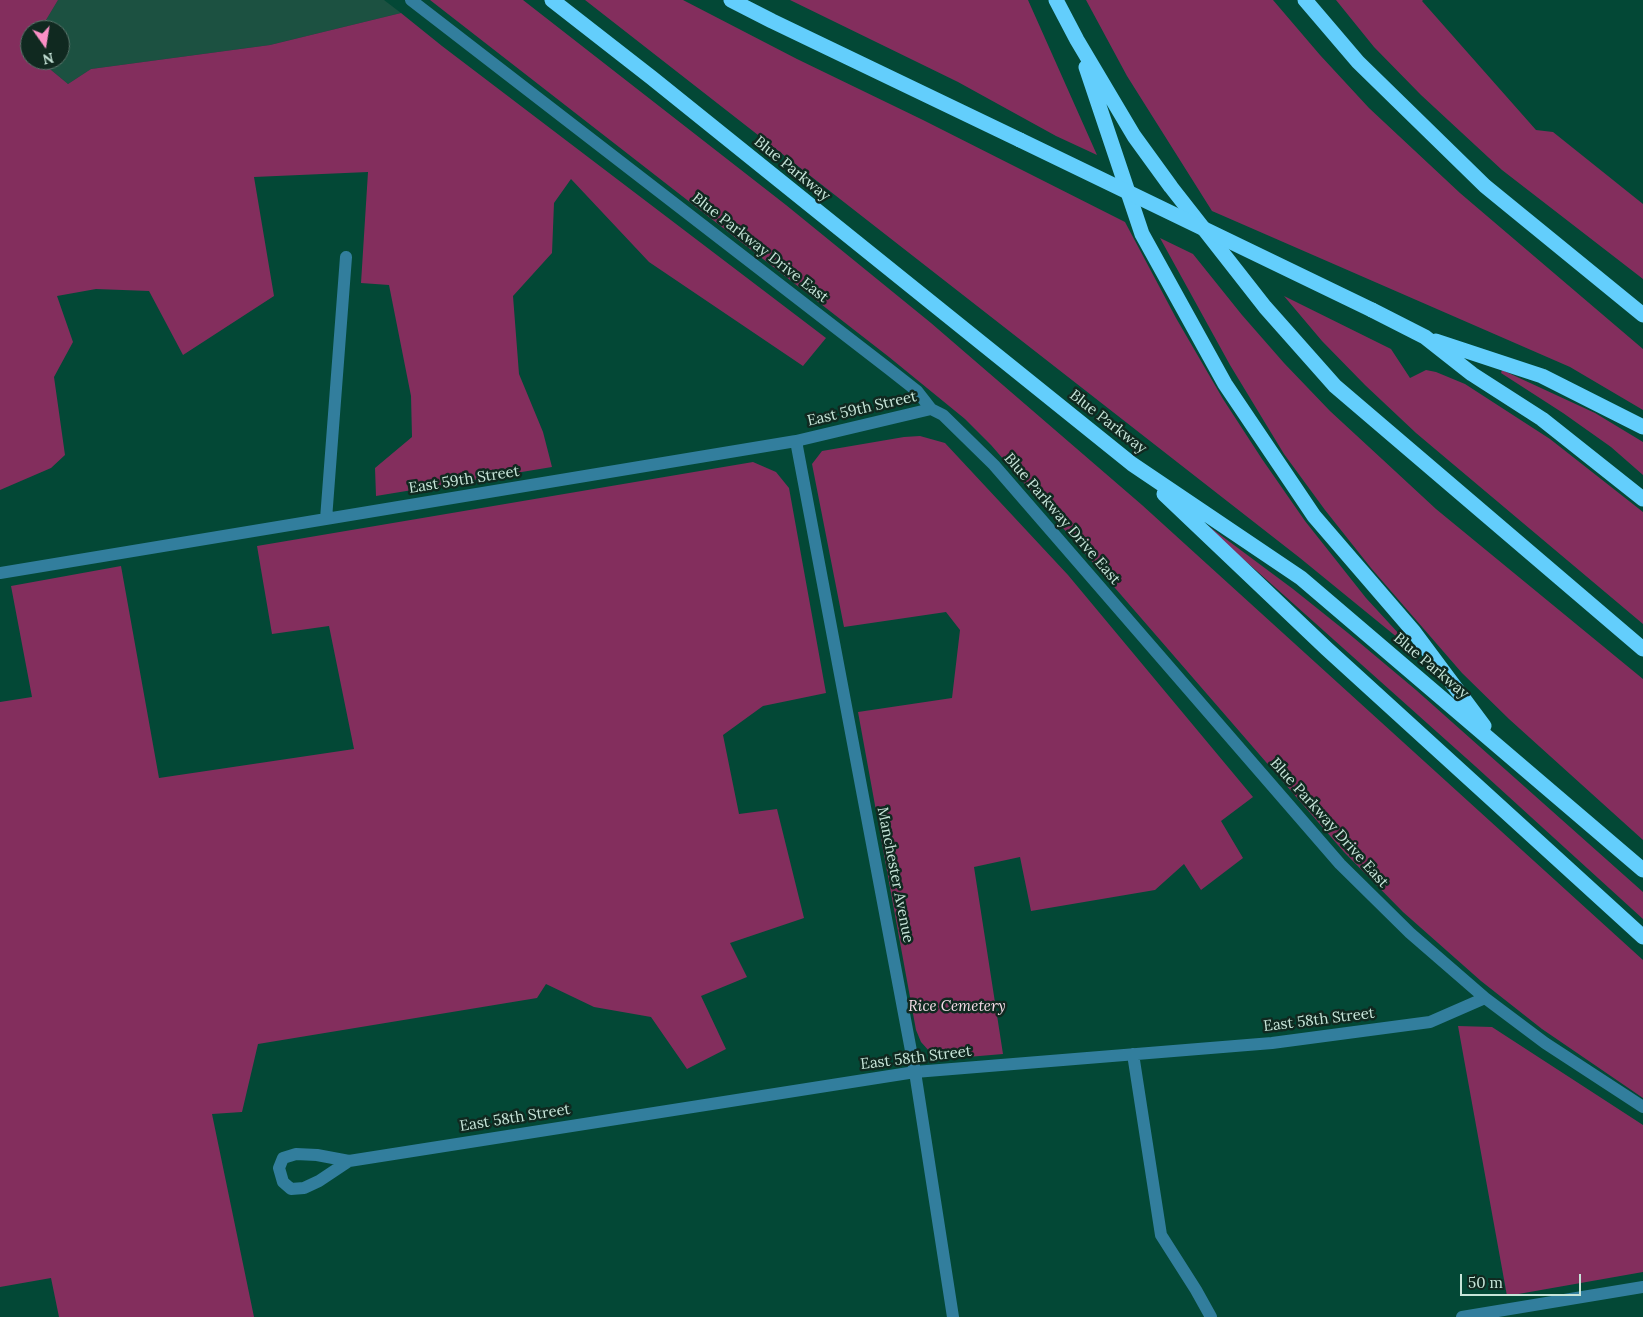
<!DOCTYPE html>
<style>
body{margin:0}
#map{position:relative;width:1643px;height:1317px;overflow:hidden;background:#034836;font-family:Lora,serif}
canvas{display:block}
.north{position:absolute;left:20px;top:20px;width:50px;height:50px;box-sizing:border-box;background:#102920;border:1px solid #59746a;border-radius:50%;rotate:167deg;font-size:14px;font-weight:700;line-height:20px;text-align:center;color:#c7e5d9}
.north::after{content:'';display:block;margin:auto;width:18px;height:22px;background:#fb8fc6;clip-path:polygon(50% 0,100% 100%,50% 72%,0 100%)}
.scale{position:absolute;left:1460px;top:1274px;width:121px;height:22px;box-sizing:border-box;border:2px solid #c7e5d9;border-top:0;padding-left:6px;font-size:15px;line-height:18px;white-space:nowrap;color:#c7e5d9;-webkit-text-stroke:4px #102920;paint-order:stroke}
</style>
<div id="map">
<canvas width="1643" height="1317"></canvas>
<div class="north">N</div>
<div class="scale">50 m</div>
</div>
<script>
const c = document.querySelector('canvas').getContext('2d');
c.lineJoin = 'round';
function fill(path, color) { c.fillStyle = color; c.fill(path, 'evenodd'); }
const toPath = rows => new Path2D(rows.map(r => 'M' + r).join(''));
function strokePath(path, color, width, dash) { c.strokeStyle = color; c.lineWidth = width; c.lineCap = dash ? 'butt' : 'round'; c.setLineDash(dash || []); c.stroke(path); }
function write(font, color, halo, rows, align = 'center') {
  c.font = font + ' Lora,serif'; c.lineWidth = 5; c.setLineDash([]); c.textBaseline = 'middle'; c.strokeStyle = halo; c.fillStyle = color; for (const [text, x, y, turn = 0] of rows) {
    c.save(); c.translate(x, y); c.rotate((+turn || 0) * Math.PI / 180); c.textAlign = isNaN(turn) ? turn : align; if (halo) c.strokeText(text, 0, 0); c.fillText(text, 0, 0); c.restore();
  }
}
fill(toPath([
 [58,0,384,0,401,13,270,45,91,69,68,84,39,60,60,60,60,30,40,30]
]), '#1c5141');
fill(toPath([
 [0,0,58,0,40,30,30,30,30,47,28,51,30,53,30,60,39,60,68,84,91,69,270,45,401,13,442,46,826,338,803,366,649,262,571,179,554,203,552,253,513,296,519,374,543,432,552,467,376,496,375,468,412,437,411,396,389,285,361,283,368,172,254,177,274,296,183,355,149,291,96,289,57,296,73,342,54,377,65,455,51,468,0,490],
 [430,0,523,0,786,205,931,323,1142,505,1643,960,1643,1098,1542,1029,1481,981,1403,912,1344,852,991,445,965,419,889,357],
 [585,0,683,0,797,59,923,120,1125,222,1176,318,1223,399,1262,459,1305,521,1366,598,1400,635,1398,638,1300,558],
 [790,0,1028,0,1097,155,1056,136,958,82],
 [1086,0,1273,0,1320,55,1369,108,1460,193,1643,349,1643,410,1570,367,1212,211,1127,76],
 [1336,0,1423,0,1422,1,1536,130,1553,132,1643,204,1643,279,1502,170,1421,95,1374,47],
 [1160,238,1193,254,1242,315,1284,363,1330,411,1382,459,1436,509,1643,679,1643,840,1509,719,1462,673,1371,568,1325,510,1284,454,1230,365],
 [1284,296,1391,349,1410,378,1426,370,1436,372,1465,384,1550,439,1643,512,1643,624,1416,433,1365,385,1322,341],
 [1502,370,1595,413,1643,442,1643,475,1611,447,1563,413,1501,373],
 [920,436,945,443,1068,575,1253,797,1221,821,1243,858,1201,890,1184,864,1155,890,1031,911,1020,857,974,867,1003,1054,956,1058,941,1056,930,1052,921,1042,916,1030,858,712,952,698,960,630,946,612,844,627,812,464,822,451,904,437],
 [753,462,776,472,789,488,826,693,763,706,723,735,739,814,777,809,804,918,730,943,747,977,701,996,726,1049,687,1069,651,1017,594,1007,546,984,537,998,258,1044,242,1112,212,1114,254,1317,59,1317,51,1278,0,1287,0,702,32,697,11,586,121,566,159,778,354,749,329,626,272,634,257,546],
 [1207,525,1293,589,1348,633,1416,690,1643,892,1643,919,1475,766,1258,572,1206,527],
 [1458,1026,1492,1027,1643,1125,1643,1272,1507,1296]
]), '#832e5d');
strokePath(toPath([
 [411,0,889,369,917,391,931,409,943,415,994,465,1340,864,1410,933,1485,998,1545,1043,1643,1107],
 [796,441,915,1072,953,1317],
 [326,519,346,257],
 [0,573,796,441,931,409],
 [1133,1054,1161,1235,1196,1290,1211,1317],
 [349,1161,319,1181,304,1188,291,1189,283,1182,279,1168,283,1158,296,1154,317,1155,349,1161,915,1072,1272,1043,1430,1022,1485,998],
 [1462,1317,1643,1287]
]), '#327e9d', 12);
strokePath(toPath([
 [552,0,652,78,1132,464,1301,578,1643,870],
 [731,0,772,21,1020,140],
 [1056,0,1077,40,1134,136,1171,187,1265,307,1335,386,1643,649],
 [1305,0,1358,62,1485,186,1643,315],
 [1086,67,1142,234,1225,384,1314,516,1414,632,1484,726],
 [1372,310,1425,337,1472,374,1542,419,1643,499],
 [1436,341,1542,376,1643,427],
 [1164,494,1327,649,1643,937]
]), '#63cefc', 15);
strokePath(toPath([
 [1020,140,1372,310]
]), '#63cefc', 15);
write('15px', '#c7e5d9', '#102920', [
 ["Blue Parkway",792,169,39],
 ["Blue Parkway Drive East",760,248,38],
 ["East 59th Street",862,409,-13],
 ["Blue Parkway",1108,422,38],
 ["East 59th Street",464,480,-9],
 ["Blue Parkway Drive East",1062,519,49],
 ["Blue Parkway",1431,666,40],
 ["Blue Parkway Drive East",1329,823,48],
 ["Manchester Avenue",895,875,79],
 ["East 58th Street",1319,1020,-7],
 ["East 58th Street",916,1058,-7],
 ["East 58th Street",515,1118,-9]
]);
write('italic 15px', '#f6dce8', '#102920', [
 ["Rice Cemetery",957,1007]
]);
</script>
